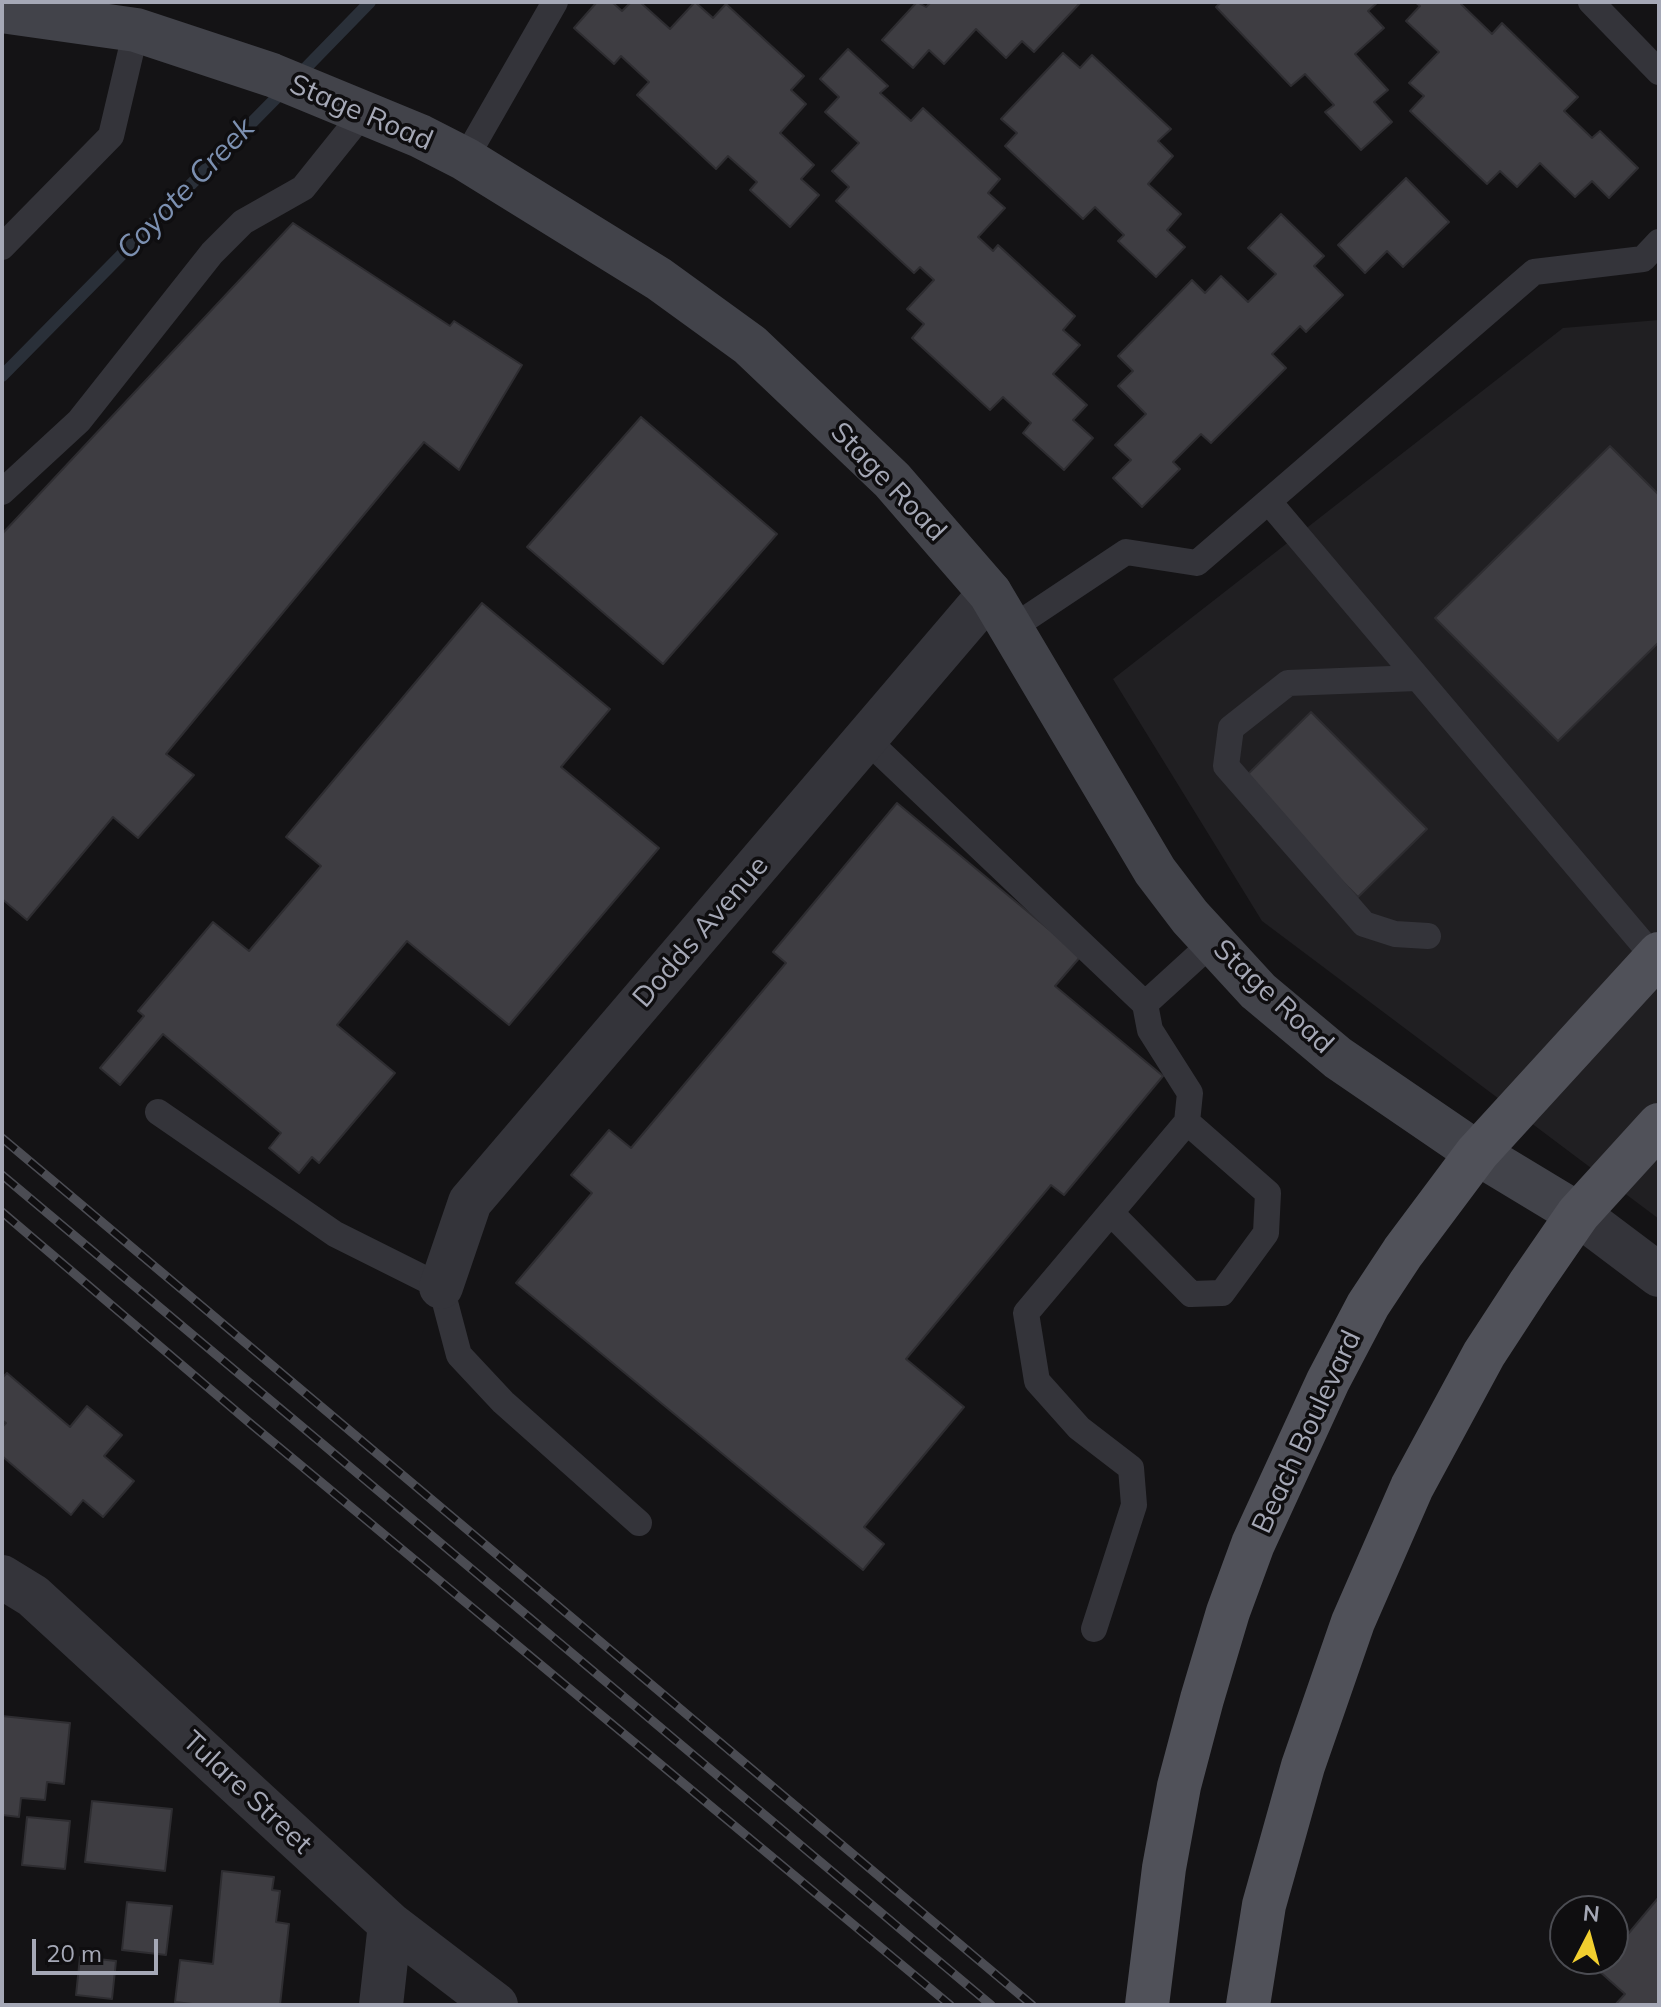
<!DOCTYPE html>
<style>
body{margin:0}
#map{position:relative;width:1661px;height:2007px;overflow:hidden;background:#141315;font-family:Mulish,sans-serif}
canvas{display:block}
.frame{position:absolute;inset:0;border:4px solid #a5a8b6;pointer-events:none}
.north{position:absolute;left:1549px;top:1895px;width:80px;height:80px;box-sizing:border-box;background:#0f0e10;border:2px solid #4b4c52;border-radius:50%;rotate:6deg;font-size:22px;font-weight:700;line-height:32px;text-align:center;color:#a5a8b6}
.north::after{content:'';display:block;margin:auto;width:28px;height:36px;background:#f2cf2f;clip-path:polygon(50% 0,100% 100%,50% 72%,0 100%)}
.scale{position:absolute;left:32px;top:1939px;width:126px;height:36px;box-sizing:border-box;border:4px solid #a5a8b6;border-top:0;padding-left:10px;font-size:24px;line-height:28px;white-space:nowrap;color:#a5a8b6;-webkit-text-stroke:6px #0f0e10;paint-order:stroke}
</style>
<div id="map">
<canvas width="1661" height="2007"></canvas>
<div class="frame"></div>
<div class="north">N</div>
<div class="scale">20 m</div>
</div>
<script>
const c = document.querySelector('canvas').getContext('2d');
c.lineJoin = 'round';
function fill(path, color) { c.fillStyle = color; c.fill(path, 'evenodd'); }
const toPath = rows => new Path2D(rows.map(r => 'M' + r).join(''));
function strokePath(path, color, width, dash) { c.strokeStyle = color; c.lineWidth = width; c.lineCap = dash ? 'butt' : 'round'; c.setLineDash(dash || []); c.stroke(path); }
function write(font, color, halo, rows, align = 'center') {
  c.font = font + ' Mulish,sans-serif'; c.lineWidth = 7; c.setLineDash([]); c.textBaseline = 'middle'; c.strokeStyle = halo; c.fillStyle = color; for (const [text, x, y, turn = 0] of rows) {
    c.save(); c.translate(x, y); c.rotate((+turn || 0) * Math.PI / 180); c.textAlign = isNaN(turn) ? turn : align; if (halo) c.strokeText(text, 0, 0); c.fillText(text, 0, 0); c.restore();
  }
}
fill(toPath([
 [1659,320,1659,1219,1262,921,1113,679,1563,328]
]), '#201f22');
strokePath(toPath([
 [297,77,370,2],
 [2,376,284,90]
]), '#2a3039', 12);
const building = toPath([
 [597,2,612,2,622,11,631,2,640,2,670,29,695,2,713,18,726,4,804,76,791,90,806,104,780,133,814,165,801,179,819,195,790,227,750,190,757,182,728,156,716,169,637,95,649,82,621,56,614,64,574,28,597,2],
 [917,2,926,7,931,2,1081,2,1034,52,1022,41,1006,58,976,29,944,64,929,50,913,68,882,40,917,2],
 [1221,2,1378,2,1368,11,1384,28,1355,54,1388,90,1374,102,1392,122,1361,150,1325,112,1334,105,1305,74,1291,86,1216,7,1221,2],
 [1415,2,1462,2,1461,4,1492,34,1502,23,1578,97,1564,111,1592,138,1600,131,1638,168,1609,198,1592,181,1575,197,1540,163,1517,187,1500,171,1487,184,1410,111,1424,96,1409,83,1439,52,1406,21,1420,6,1415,2],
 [848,49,888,86,880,93,911,121,923,108,1000,179,988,193,1005,208,978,237,993,251,998,245,1075,316,1063,330,1080,345,1053,374,1087,405,1073,420,1093,438,1064,470,1023,433,1031,423,1003,397,990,410,912,338,924,324,907,309,934,280,920,267,914,273,836,201,849,187,832,171,859,143,825,112,839,97,820,79,848,49],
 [1063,53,1080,68,1092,55,1171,129,1158,141,1173,156,1148,184,1181,214,1167,230,1185,247,1156,277,1118,241,1124,235,1095,207,1083,219,1005,146,1017,133,1001,119,1063,53],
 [1406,178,1449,222,1403,267,1387,251,1365,273,1338,245,1406,178],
 [1281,214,1324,256,1314,266,1343,295,1306,332,1300,326,1272,354,1286,368,1211,443,1201,434,1173,462,1180,469,1142,507,1113,478,1131,460,1115,445,1146,414,1118,386,1133,371,1118,356,1192,280,1205,293,1221,276,1248,302,1276,274,1248,248,1281,214],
 [293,223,450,326,454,321,522,365,459,470,424,442,166,754,194,775,138,838,113,817,27,920,2,899,2,534,293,223],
 [641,417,777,534,663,664,527,547,641,417],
 [1610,446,1659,495,1659,642,1558,741,1435,618,1610,446],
 [482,603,610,709,561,767,659,848,509,1025,407,941,337,1025,395,1073,319,1163,312,1157,299,1173,269,1148,281,1133,163,1034,120,1085,100,1068,144,1016,138,1011,213,922,249,951,321,866,286,837,482,603],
 [1311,712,1427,829,1358,897,1241,781,1311,712],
 [897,803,1081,956,1055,986,1163,1076,1064,1195,1051,1185,906,1359,964,1407,864,1527,884,1544,863,1570,516,1283,592,1193,571,1175,609,1130,631,1148,786,963,773,952,897,803],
 [7,1373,70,1427,87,1406,122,1435,104,1456,134,1481,103,1517,83,1500,71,1515,2,1456,2,1427,6,1423,2,1420,2,1378,7,1373],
 [2,1716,70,1723,64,1784,47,1782,45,1800,21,1798,19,1817,2,1815,2,1716],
 [92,1801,172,1809,165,1871,85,1862,92,1801],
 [27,1817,70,1821,65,1869,22,1865,27,1817],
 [222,1871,274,1877,272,1890,280,1891,276,1922,289,1924,280,2005,201,2005,175,2002,180,1960,213,1964,222,1871],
 [1659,1897,1659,2005,1615,2005,1625,1994,1598,1970,1607,1959,1613,1959,1613,1952,1659,1897],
 [127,1902,172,1906,166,1955,122,1950,127,1902],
 [80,1957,116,1961,112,1999,76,1995,80,1957]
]);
fill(building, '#3e3d42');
strokePath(building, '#2e2d31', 2);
strokePath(toPath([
 [1591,2,1659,72],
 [465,159,555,2],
 [2,247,111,136,136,30],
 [2,492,79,421,212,253,243,222,303,188,364,112],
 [1269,502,1655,958],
 [1012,628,1126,552,1197,563,1534,272,1643,259,1659,242],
 [1417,678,1288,683,1231,728,1226,766,1364,924,1395,934,1428,936],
 [866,739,1145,1004],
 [158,1112,335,1234,441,1287,459,1355,503,1402,639,1523],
 [1111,1213,1191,1294,1222,1293,1266,1233,1268,1193,1187,1122],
 [1094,1629,1134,1505,1131,1468,1079,1428,1037,1381,1026,1313,1187,1122,1190,1093,1150,1030,1145,1004,1213,942]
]), '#34343a', 26);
strokePath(toPath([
 [1578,1214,1659,1275],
 [441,1287,470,1202,990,593],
 [2,1577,33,1596,390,1924,496,2005],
 [381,2005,390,1924]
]), '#34343a', 44);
strokePath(toPath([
 [2,11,136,30,272,75,420,136,465,159,659,279,750,345,892,480,990,593,1155,871,1190,917,1258,991,1338,1058,1477,1153,1578,1214]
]), '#42434a', 44);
strokePath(toPath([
 [1147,2005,1164,1868,1179,1786,1202,1699,1228,1612,1253,1544,1328,1381,1368,1305,1403,1252,1477,1153,1659,954],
 [1248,2005,1264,1905,1303,1766,1353,1622,1412,1487,1484,1354,1529,1285,1578,1214,1659,1125]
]), '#505159', 44);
const rail = toPath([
 [2,1138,1032,2005],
 [2,1175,991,2005],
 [2,1212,251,1424,950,2005]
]);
strokePath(rail, '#4b4c53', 9);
strokePath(rail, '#0f0e10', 6, [18]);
write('28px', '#a5a8b6', '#0f0e10', [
 ["Stage Road",361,113,23],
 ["Stage Road",888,482,46],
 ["Dodds Avenue",701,932,-49],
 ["Stage Road",1273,997,43],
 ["Beach Boulevard",1307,1432,-65],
 ["Tulare Street",247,1793,43]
]);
write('italic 30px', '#7c90b1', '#0f0e10', [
 ["Coyote Creek",186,189,-46]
]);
</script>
